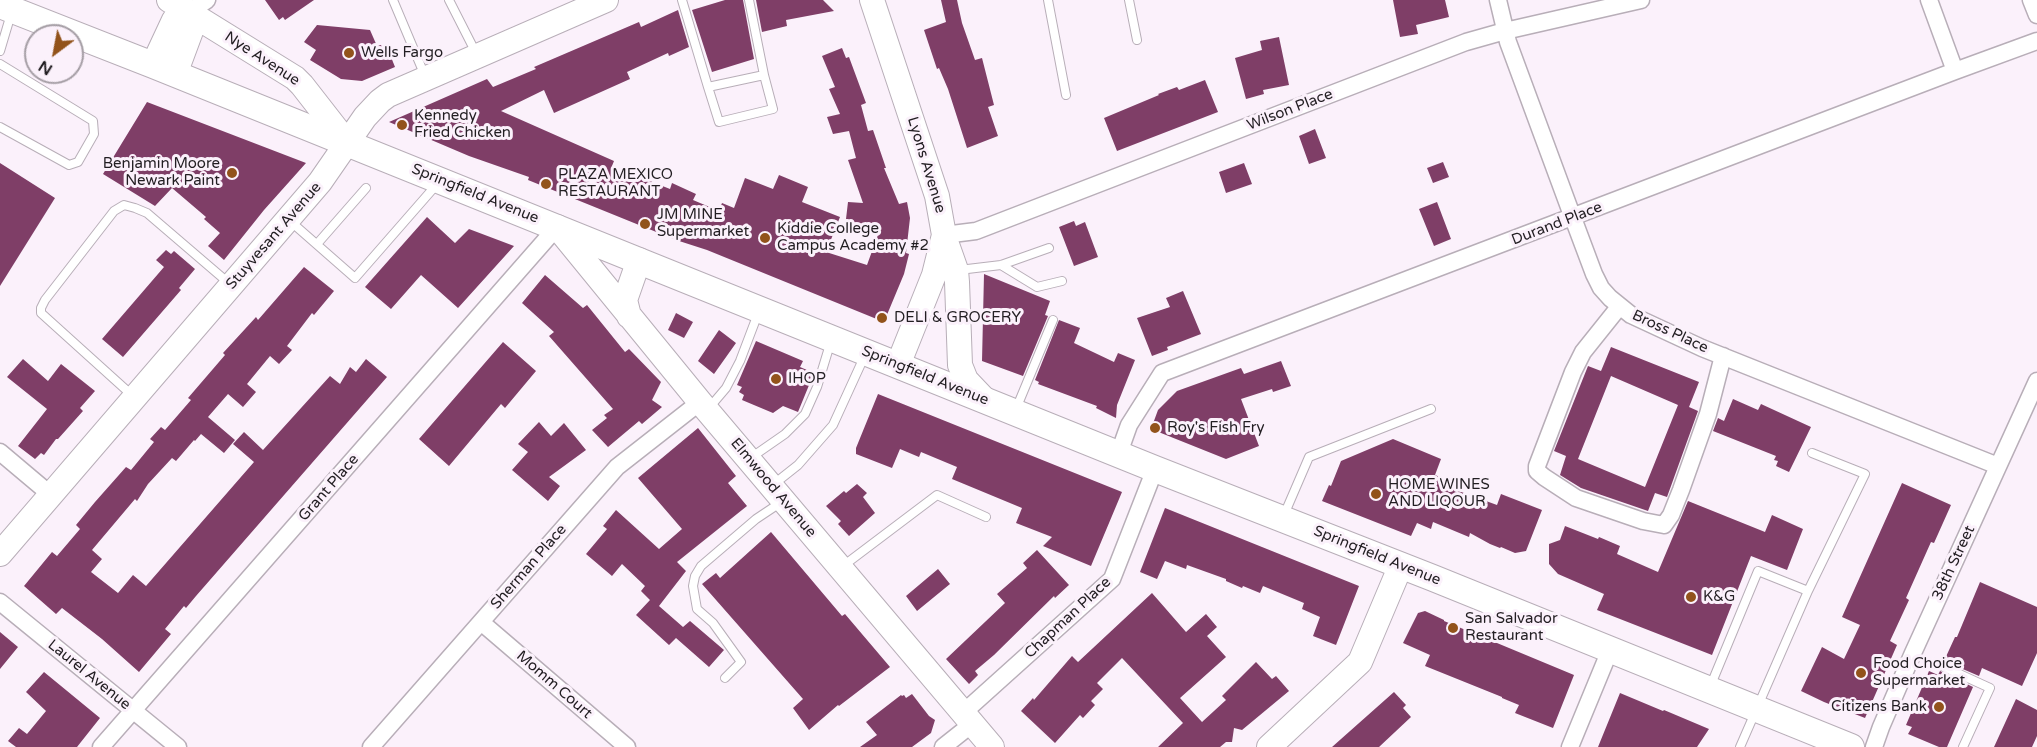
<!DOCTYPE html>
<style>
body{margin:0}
#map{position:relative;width:2037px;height:747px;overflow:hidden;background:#fbf1fb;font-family:"Varela Round",sans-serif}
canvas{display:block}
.north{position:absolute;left:24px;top:24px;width:60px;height:60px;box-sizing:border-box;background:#fbf1fb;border:2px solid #a49da4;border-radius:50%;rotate:212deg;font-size:16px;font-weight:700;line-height:24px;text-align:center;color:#221e22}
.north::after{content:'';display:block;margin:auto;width:21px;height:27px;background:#92531b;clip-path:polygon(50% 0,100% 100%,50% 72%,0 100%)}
</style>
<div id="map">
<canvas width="2037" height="747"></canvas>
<div class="north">N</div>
</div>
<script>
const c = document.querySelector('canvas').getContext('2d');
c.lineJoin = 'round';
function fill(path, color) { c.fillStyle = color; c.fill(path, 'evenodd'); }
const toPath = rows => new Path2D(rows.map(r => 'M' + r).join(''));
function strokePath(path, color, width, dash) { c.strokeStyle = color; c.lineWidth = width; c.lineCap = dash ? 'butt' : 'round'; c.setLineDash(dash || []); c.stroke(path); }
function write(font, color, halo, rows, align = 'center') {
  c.font = font + ' "Varela Round",sans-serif'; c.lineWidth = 6; c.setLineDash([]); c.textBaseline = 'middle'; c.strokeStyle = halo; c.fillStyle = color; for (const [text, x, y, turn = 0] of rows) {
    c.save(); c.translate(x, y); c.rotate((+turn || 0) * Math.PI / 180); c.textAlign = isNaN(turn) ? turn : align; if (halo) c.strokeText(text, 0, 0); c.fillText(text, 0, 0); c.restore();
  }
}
fill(toPath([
 [265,0,314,0,285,20,283,17,279,20],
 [725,0,743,0,754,59,712,72,692,10],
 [756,0,823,0,834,11,786,20,787,26,762,32],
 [941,0,957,0,962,23,975,60,982,58,994,105,988,107,998,136,967,148,948,89,939,68,937,69,924,30,946,22],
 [1393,0,1445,0,1449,17,1416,25,1418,34,1400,37],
 [678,10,689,47,669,56,668,53,627,72,630,79,554,113,544,90,501,111,614,161,612,166,670,189,672,183,696,194,693,200,719,211,722,203,734,208,745,178,773,189,779,175,808,187,802,202,840,217,826,252,867,265,879,232,846,219,848,202,863,203,848,160,856,158,849,131,833,134,827,117,840,114,829,89,835,87,822,56,842,48,846,58,849,57,866,103,861,105,868,131,873,130,886,168,884,168,899,204,907,202,910,218,906,253,909,254,904,274,884,322,707,250,676,240,528,180,529,177,469,156,389,122,487,79,493,87,536,69,534,67,639,22,641,27],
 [317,25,370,30,377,46,381,45,385,54,389,52,395,67,362,81,341,79,310,60,316,50,304,42],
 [1279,37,1289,85,1263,90,1264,94,1246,99,1235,58,1262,50,1260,41],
 [1205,80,1218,112,1117,151,1104,118,1159,95,1158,94,1177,87,1179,90],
 [147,102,306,163,264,210,224,260,208,246,220,233,204,219,206,217,172,188,155,206,103,174],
 [1315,129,1326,158,1309,164,1299,136],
 [1443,162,1449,177,1433,183,1427,168],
 [0,163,55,198,0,286],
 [1244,163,1252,184,1226,193,1219,172],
 [1437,202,1451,239,1434,246,1419,209],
 [427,217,455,243,469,229,514,246,458,308,421,275,391,309,365,287],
 [1074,221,1076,226,1085,222,1098,257,1074,266,1059,227],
 [166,250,171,254,174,251,195,269,179,288,181,290,123,357,102,339,164,267,156,260],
 [304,267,334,291,314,315,312,313,287,346,292,350,279,364,270,356,247,384,256,392,243,407,228,394,208,417,235,440,224,453,201,434,195,441,194,440,176,461,172,458,148,484,137,501,135,499,92,550,102,559,91,572,118,593,133,575,146,586,254,462,233,444,244,432,263,450,330,376,340,384,350,367,356,372,366,359,387,377,196,596,186,608,184,606,165,629,171,634,139,672,102,639,62,608,56,614,24,586,52,552,57,556,80,529,76,525,95,502,126,467,131,470,154,442,150,439,161,427,165,430,191,400,188,398,225,355,223,353,256,317,258,320],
 [984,274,1050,301,1045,315,1048,316,1023,376,982,361],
 [545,275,583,308,587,305,625,352,629,349,661,382,652,400,662,407,642,424,639,421,608,447,592,430,607,418,604,415,613,409,549,336,554,332,522,303],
 [1183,291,1201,334,1167,347,1168,350,1152,356,1137,318,1170,307,1166,298],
 [676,313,693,322,684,338,668,330],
 [1059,320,1080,328,1074,343,1114,362,1118,353,1135,360,1117,405,1116,418,1096,408,1097,406,1038,384,1039,382,1035,380],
 [719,330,736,343,714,374,698,361],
 [756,341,803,361,800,367,814,373,798,412,783,406,773,413,742,400,744,395,739,392,742,387,737,385],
 [503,342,536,371,505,408,501,404,449,466,419,439],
 [1611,347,1699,382,1689,407,1698,411,1671,486,1667,497,1655,493,1648,511,1581,488,1560,475,1566,456,1554,451,1588,366,1601,371],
 [1611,376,1678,405,1645,487,1578,459],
 [23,359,48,381,61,364,95,391,80,408,83,411,58,439,56,439,44,455,41,453,35,459,18,446,47,409,7,377],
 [1281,361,1291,386,1273,392,1272,389,1241,399,1259,446,1226,459,1151,429,1158,410,1177,391,1241,368,1244,374],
 [878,394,1122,492,1091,566,1043,546,1052,537,1016,523,1022,508,952,479,957,467,921,452,919,457,900,449,892,468,856,454,856,448],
 [1733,399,1758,410,1761,404,1811,427,1789,472,1776,466,1778,461,1774,460,1776,456,1713,431,1718,418,1724,421],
 [539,422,551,436,564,423,586,450,549,477,560,486,548,501,512,470,528,452,518,444],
 [698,428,736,476,728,483,747,506,677,562,686,571,659,606,683,627,690,621,724,650,709,667,676,638,669,645,636,615,650,600,641,591,645,586,622,564,612,576,586,554,607,529,603,526,616,510,659,549,682,529,638,478],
 [1393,439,1441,459,1435,475,1455,483,1453,489,1497,505,1501,494,1542,510,1526,551,1515,553,1501,547,1500,548,1490,544,1470,533,1469,537,1433,522,1431,529,1417,523,1411,536,1322,501,1329,485,1331,486,1341,461],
 [1902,483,1951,505,1934,543,1931,542,1906,598,1909,600,1890,641,1897,645,1865,718,1824,702,1801,691,1822,647,1844,659,1860,625,1842,617],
 [857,484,867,493,863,497,875,513,849,536,838,524,841,521,826,506,844,491,846,493],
 [1688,501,1765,532,1772,515,1803,529,1787,570,1751,556,1712,655,1597,610,1604,594,1558,574,1549,564,1549,544,1560,540,1565,526,1598,539,1599,537,1620,546,1617,554,1658,572],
 [1165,508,1359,586,1336,645,1313,636,1320,617,1302,609,1304,603,1263,586,1260,593,1243,586,1242,588,1226,581,1226,579,1187,565,1186,569,1165,561,1157,579,1140,572],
 [771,532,842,616,845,614,890,667,839,706,838,705,809,730,793,708,803,699,702,584,716,573,720,578],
 [1037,550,1069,585,1055,598,1054,596,994,655,975,671,978,675,969,684,946,659,1005,603,997,594,1027,568,1023,563],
 [938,569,950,584,917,611,906,596],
 [1980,582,2037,607,2037,653,2022,686,1982,668,1979,676,1944,661,1955,637,1957,637],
 [1152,593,1186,632,1206,614,1217,627,1207,636,1226,657,1180,698,1202,722,1226,700,1222,696,1256,662,1272,679,1276,676,1289,691,1242,730,1234,728,1232,742,1226,742,1220,747,1158,747,1183,723,1122,658,1097,683,1103,689,1091,701,1095,705,1083,718,1080,715,1055,743,1021,711,1033,698,1034,700,1072,656,1078,662],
 [1425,611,1444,620,1444,621,1574,675,1553,728,1515,713,1519,705,1502,698,1502,697,1425,666,1430,655,1403,643,1418,613],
 [0,632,18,647,0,669],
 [1929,671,1938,675,1940,671,1973,687,1947,747,1939,747,1908,734,1912,727,1906,725],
 [44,672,100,718,77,747,16,747,8,741,19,728,27,734,46,711,26,692],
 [1394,692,1406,705,1403,708,1411,717,1379,747,1332,747],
 [1620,693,1663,711,1664,710,1709,729,1697,747,1598,747],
 [912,694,929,716,935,720,931,733,912,747,860,747,877,735,866,722,901,695,902,696,904,695,906,698],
 [2016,699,2037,710,2037,736,2032,747,1994,747]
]), '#7f3e67');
const lane = toPath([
 [393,0,425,76],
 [449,0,476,53],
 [682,0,708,87,764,75,749,0],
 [1048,0,1066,95],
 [1129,0,1137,40],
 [0,51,11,14],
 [0,64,93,121,94,134,78,162,69,165,0,127],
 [708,87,719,122,773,109,764,75],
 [290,221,355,278,438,183],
 [317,244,366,188],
 [1001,265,1037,287,1062,281],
 [959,270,1001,265,1049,248],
 [134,397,41,313,41,308,45,300,114,211,124,205,135,208,147,213,231,285],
 [709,408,726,388,740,361,759,311],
 [1016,409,1053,320],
 [749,459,785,434,805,414,817,387,831,341],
 [774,484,798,465,833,425,865,355],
 [1284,515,1309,457,1431,409],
 [843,566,937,495,986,517],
 [1808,591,1865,474,1812,453],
 [1944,667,1990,688,1963,747],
 [725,678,741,662,713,623,697,609,693,586,695,576,701,566,756,519,783,501],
 [1710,687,1758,571,1808,591,1740,747]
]);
const street = toPath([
 [1498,0,1508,42,1573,218,1594,274,1601,288,1610,298,1631,315,1702,348,1998,466],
 [1929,0,1955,71],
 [2031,0,2037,15],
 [189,12,207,0],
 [944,235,976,231,1466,42,1505,31,1641,0],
 [1619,307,1583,352,1573,372,1537,466,1537,471,1544,477,1576,498,1643,521,1664,525,1671,515,1681,490,1708,414,1723,356],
 [0,452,51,495],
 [1119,453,1129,425,1162,373,1955,71,2037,41],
 [0,602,178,747],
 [481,622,627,747],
 [963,713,1112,579,1155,469],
 [101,747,557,227],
 [371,747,617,467,700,402],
 [943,747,972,724],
 [1570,747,1610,650],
 [1874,747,1881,727,1913,653,2037,381]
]);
const secondary = toPath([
 [169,0,295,78,302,85,348,144],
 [872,0,937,196,944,235,934,275,898,365],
 [153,65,174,20,189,12],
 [175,74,191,31,189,12],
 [557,227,700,402,992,747],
 [944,236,956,270,957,282,960,365,966,380,985,400],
 [629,316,625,300,639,260],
 [0,554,320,182,365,117,380,101,388,95,606,0],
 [1269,747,1360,662,1401,565]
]);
const primary = toPath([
 [0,5,153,65,1155,469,1433,578,1851,747]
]);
strokePath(lane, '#b8aeb8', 10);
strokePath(street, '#b8aeb8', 19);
strokePath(secondary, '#b8aeb8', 26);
strokePath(primary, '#b8aeb8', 28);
strokePath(lane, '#fff', 8);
strokePath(street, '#fff', 16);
strokePath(secondary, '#fff', 24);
strokePath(primary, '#fff', 26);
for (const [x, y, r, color] of [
 [349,53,6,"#92531b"],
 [402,125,6,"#92531b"],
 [232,173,6,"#92531b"],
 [546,184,6,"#92531b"],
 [645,224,6,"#92531b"],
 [765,238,6,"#92531b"],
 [882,318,6,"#92531b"],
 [776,379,6,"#92531b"],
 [1155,428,6,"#92531b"],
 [1376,494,6,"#92531b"],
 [1691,597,6,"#92531b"],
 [1453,628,6,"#92531b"],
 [1861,673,6,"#92531b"],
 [1939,707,6,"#92531b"]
]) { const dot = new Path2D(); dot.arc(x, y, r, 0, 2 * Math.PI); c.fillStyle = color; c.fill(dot); strokePath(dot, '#fbf1fb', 2); }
write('15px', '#221e22', '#fbf1fb', [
 ["Wells Fargo",361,53],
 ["Kennedy",414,116],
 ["Fried Chicken",414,133],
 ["Benjamin Moore",220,164,"right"],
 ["Newark Paint",220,181,"right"],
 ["PLAZA MEXICO",558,175],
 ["RESTAURANT",558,192],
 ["JM MINE",657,215],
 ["Supermarket",657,232],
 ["Kiddie College",777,229],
 ["Campus Academy #2",777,246],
 ["DELI & GROCERY",894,318],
 ["IHOP",788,379],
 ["Roy's Fish Fry",1167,428],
 ["HOME WINES",1388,485],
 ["AND LIQOUR",1388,502],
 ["K&G",1703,597],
 ["San Salvador",1465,619],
 ["Restaurant",1465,636],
 ["Food Choice",1873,664],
 ["Supermarket",1873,681],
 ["Citizens Bank",1927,707,"right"]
], 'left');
write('15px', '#221e22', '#fbf1fb', [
 ["Nye Avenue",262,59,33],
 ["Wilson Place",1290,110,-21],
 ["Lyons Avenue",926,165,73],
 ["Springfield Avenue",475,194,22],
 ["Durand Place",1557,224,-21],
 ["Stuyvesant Avenue",274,236,-49],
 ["Bross Place",1670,332,25],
 ["Springfield Avenue",925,376,22],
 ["Grant Place",329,488,-49],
 ["Elmwood Avenue",773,488,50],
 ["Springfield Avenue",1377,556,22],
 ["38th Street",1954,563,-65],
 ["Sherman Place",529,567,-49],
 ["Chapman Place",1068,618,-43],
 ["Laurel Avenue",89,675,39],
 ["Momm Court",554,685,41]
]);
</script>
